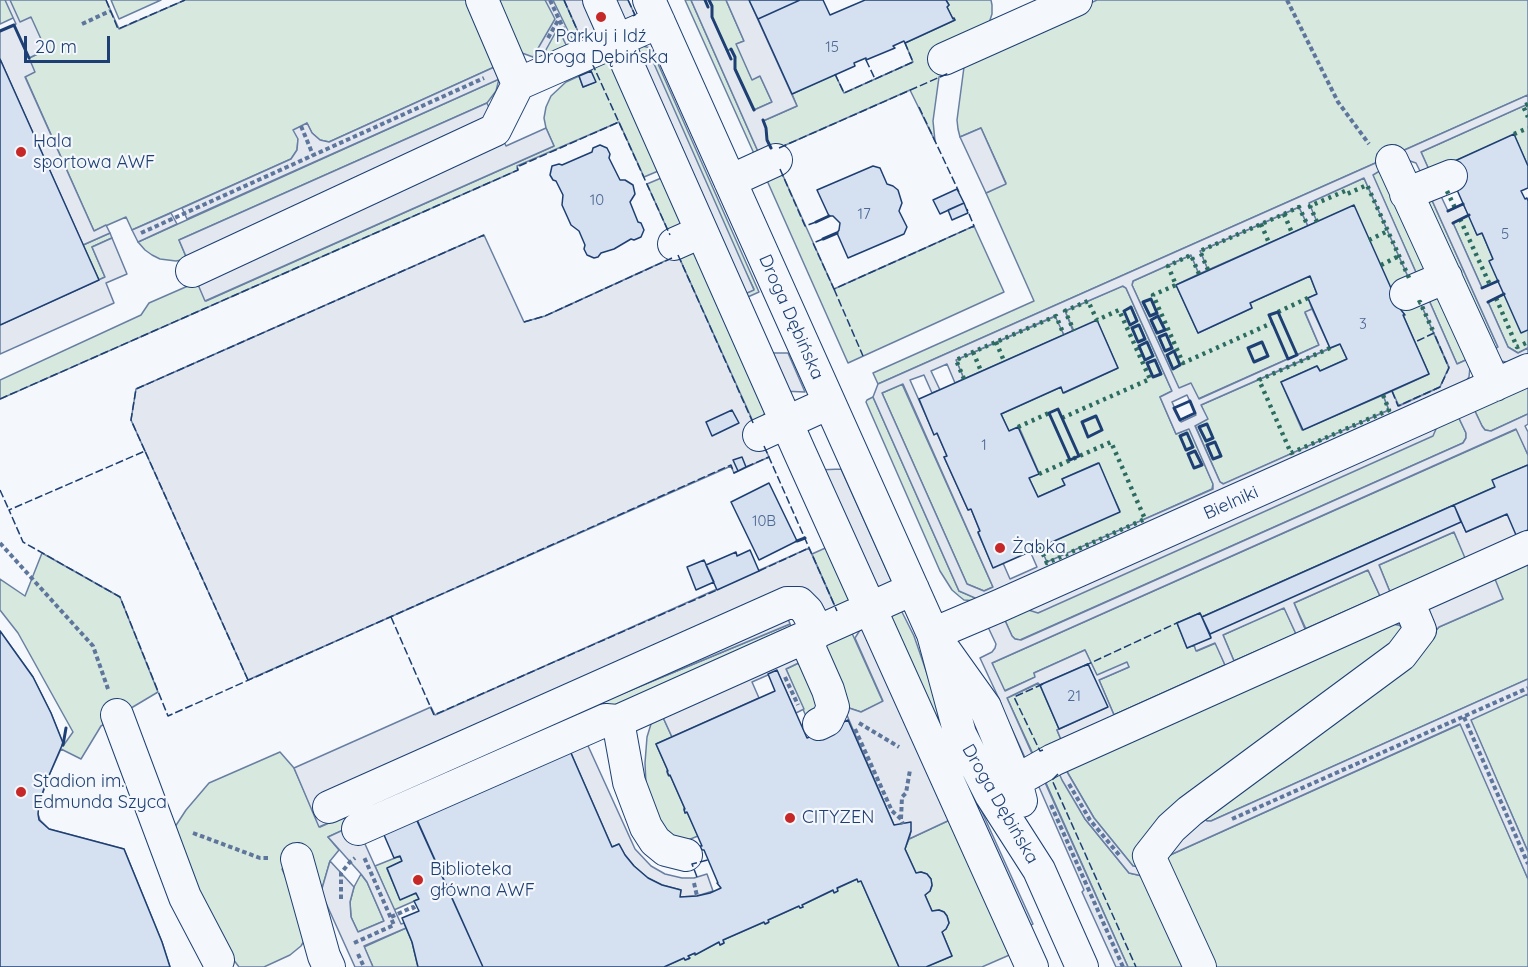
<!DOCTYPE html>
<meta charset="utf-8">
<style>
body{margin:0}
#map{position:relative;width:1528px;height:967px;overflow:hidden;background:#f4f7fb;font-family:Quicksand,sans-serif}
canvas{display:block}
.scale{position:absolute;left:24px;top:36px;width:86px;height:27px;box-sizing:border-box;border:3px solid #1d3f73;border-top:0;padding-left:8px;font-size:18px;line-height:21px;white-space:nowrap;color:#1d3f73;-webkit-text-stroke:4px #f4f7fb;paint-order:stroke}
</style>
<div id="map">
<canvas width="1528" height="967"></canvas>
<div class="scale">20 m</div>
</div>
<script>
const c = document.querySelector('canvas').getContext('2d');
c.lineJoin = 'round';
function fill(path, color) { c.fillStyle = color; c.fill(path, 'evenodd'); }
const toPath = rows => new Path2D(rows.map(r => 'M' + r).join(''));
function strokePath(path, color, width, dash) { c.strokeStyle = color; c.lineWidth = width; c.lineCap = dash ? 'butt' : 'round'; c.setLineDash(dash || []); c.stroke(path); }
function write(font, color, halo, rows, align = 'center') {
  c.font = font + ' Quicksand,sans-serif'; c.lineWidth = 4.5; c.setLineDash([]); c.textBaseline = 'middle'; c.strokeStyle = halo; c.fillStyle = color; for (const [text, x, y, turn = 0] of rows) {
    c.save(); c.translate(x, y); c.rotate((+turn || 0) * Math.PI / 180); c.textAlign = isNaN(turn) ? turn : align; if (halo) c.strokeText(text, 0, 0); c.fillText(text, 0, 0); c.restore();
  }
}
const green = toPath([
 [0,0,106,0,119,29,185,0,473,0,501,64,329,142,320,140,312,133,307,123,298,139,297,150,291,159,132,230,126,217,94,231,25,76,29,58,46,50,20,22,13,18,0,24,0,0],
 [111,0,161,0,119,19,111,0],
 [489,0,564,0,581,38,575,40,568,49,542,57,533,57,522,53,508,41,489,0],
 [685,0,691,0,760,156,756,158,685,0],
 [709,0,726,0,744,41,737,44,752,79,760,76,772,102,754,110,735,69,735,57,731,50,727,51,712,17,712,6,709,0],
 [946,0,991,0,992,5,992,14,989,23,944,69,1097,0,1528,0,1528,95,1400,152,1396,145,1377,154,1380,161,878,384,873,373,1034,301,986,193,1006,183,981,128,960,137,958,129,957,120,964,67,939,77,933,121,935,141,910,90,772,151,767,140,766,128,763,121,797,106,792,94,835,74,844,93,913,62,905,43,955,20,954,18,953,19,947,7,949,5,946,0],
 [642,46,651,48,759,292,741,300,740,296,754,289,638,53,639,47,642,46],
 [614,58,663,169,644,177,619,122,517,166,518,170,0,399,0,380,141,315,149,303,197,282,206,301,554,146,546,128,544,118,546,107,551,96,566,82,579,76,583,87,595,82,591,71,594,66,614,58],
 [499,79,496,91,487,103,179,240,187,259,176,261,160,259,152,255,145,250,138,242,499,79],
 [1528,104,1528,166,1514,135,1430,172,1421,152,1528,104],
 [780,169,834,289,974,226,1004,292,848,363,765,176,780,169],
 [1383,169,1429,270,1418,277,1372,174,1383,169],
 [666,176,687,225,669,233,647,184,666,176],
 [1364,178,1410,281,1391,288,1317,222,1308,203,1364,178],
 [1431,198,1498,347,1489,351,1425,201,1431,198],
 [1299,207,1308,226,1208,270,1200,251,1299,207],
 [1469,215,1477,235,1482,233,1493,259,1498,281,1482,288,1453,223,1469,215],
 [110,233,112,238,92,247,105,277,99,280,83,245,110,233],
 [698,246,767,398,765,412,759,426,755,429,678,255,698,246],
 [1191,255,1199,274,1176,285,1198,333,1252,308,1250,303,1310,276,1317,294,1308,298,1312,309,1305,313,1319,345,1198,399,1179,389,1132,285,1133,281,1191,255],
 [1122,286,1126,288,1172,391,1160,397,1176,434,1189,428,1213,484,1212,489,1047,563,1040,547,1120,511,1098,463,1062,479,1065,485,1038,497,1029,478,1039,473,1019,427,1009,431,1001,414,1061,387,1064,393,1118,368,1097,321,1074,331,1065,311,1122,286],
 [1437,294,1468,359,1457,364,1428,298,1437,294],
 [1504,294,1528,330,1528,348,1518,353,1508,347,1488,302,1504,294],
 [1420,302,1449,368,1440,387,1398,406,1392,391,1429,374,1403,315,1404,314,1403,314,1401,310,1420,302],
 [1056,316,1064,335,964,379,956,360,1056,316],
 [1340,344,1347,359,1320,371,1317,366,1281,382,1302,430,1383,395,1389,410,1224,484,1220,482,1195,425,1207,419,1201,405,1340,344],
 [1528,382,1528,414,1491,431,1485,430,1482,426,1473,407,1528,382],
 [902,384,993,587,984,591,967,584,882,393,902,384],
 [873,397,959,591,976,598,977,601,964,600,959,596,952,590,940,571,866,402,867,400,873,397],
 [1457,414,1466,433,1466,438,1463,443,1020,640,1015,639,1012,636,1003,616,1457,414],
 [1517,429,1528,455,1528,465,1493,480,1495,487,1202,617,1200,613,1177,623,1187,648,1194,645,1197,651,1216,643,1225,665,1114,715,1099,680,1129,667,1097,676,1085,650,1034,673,1036,677,1004,691,992,663,1517,429],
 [1454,532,1466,558,1390,592,1379,565,1454,532],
 [832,545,853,594,850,605,837,611,812,554,832,545],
 [42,553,120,597,158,692,101,726,81,759,61,749,47,780,38,808,38,814,40,820,49,829,124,849,162,942,170,967,0,967,0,631,33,677,51,713,63,743,63,746,73,732,18,633,0,610,0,579,25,596,42,553],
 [1528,564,1528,679,1211,821,1207,821,1205,819,1407,663,1439,627,1503,599,1494,579,1528,564],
 [1368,570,1380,596,1306,629,1294,603,1368,570],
 [1284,607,1296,634,1234,661,1223,635,1284,607],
 [901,610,914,636,942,717,932,721,885,616,901,610],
 [790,624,792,629,607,712,602,702,790,624],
 [1393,624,1399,625,1403,628,1404,634,1147,869,1133,866,1094,818,1066,770,1393,624],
 [851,631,883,702,861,712,843,706,824,643,851,631],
 [807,659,823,701,808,721,786,669,807,659],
 [1039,683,1059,729,1057,730,1062,742,1033,754,1007,698,1039,683],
 [1528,694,1528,852,1470,719,1528,694],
 [594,705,599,716,328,837,339,850,330,861,321,892,297,859,282,869,307,925,307,936,301,946,290,955,264,967,239,967,224,947,171,833,186,810,209,783,280,752,294,768,320,827,594,705],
 [661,713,672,737,656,744,668,771,667,772,668,775,670,775,685,809,684,809,685,813,687,812,698,836,688,840,674,839,663,830,646,785,645,763,647,737,651,724,661,713],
 [1461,724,1528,879,1528,967,1207,967,1159,860,1461,724],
 [1059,772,1085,819,1129,873,1151,878,1191,967,1128,967,1046,783,1059,772],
 [954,818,1014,953,982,967,926,967,952,956,942,932,946,929,949,923,947,916,944,912,939,910,932,911,925,895,930,891,932,886,931,879,927,874,921,872,916,873,905,849,909,839,954,818],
 [400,856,402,861,387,869,400,899,416,893,419,899,394,910,375,866,400,856],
 [361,874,367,882,384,921,358,932,351,917,350,902,354,887,361,874],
 [857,879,861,881,899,967,664,967,684,958,685,960,689,959,688,956,695,953,696,954,719,942,720,945,724,943,723,940,764,922,765,924,768,923,768,920,799,906,800,908,803,907,802,905,857,879],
 [406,928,412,942,418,967,373,967,364,947,406,928]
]);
fill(green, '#d7e8df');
strokePath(green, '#687fa3', 1.5);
const parking = toPath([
 [5,0,10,0,20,22,31,17,46,50,29,58,35,72,25,77,94,231,106,225,110,233,83,245,0,59,0,31,16,24,5,0],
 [545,0,553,0,571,37,575,40,568,49,558,28,542,57,533,57,555,19,545,0],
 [564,0,628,0,635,15,581,38,564,0],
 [691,0,709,0,712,6,712,17,727,51,731,49,735,57,735,69,754,110,772,102,760,76,752,80,736,44,744,41,726,0,749,0,797,106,763,121,766,128,767,140,772,151,760,156,691,0],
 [639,47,638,53,651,57,754,290,740,296,631,50,639,47],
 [501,64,506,76,187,219,182,208,291,159,297,150,298,139,293,130,307,123,312,133,320,140,329,142,501,64],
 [1528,95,1528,104,1421,152,1430,172,1422,175,1416,163,1404,159,1400,152,1528,95],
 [487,103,506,146,546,128,554,146,205,301,179,240,487,103],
 [981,128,1006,184,986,193,960,137,981,128],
 [1380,161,1383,169,1373,175,1418,277,1410,281,1364,178,1309,203,1317,222,1308,226,1299,207,1200,251,1208,270,1199,274,1191,255,1133,281,1132,285,1179,388,1191,383,1199,399,1319,345,1305,312,1312,309,1330,348,1201,405,1208,419,1195,426,1220,482,1223,484,1389,410,1383,395,1392,391,1399,406,1440,387,1449,367,1420,302,1428,298,1457,364,1468,359,1470,367,1469,377,1464,384,977,601,975,598,959,591,873,397,878,384,1380,161],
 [1123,286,1126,288,1172,391,1160,397,1176,434,1189,429,1213,484,1213,489,1047,562,1040,547,1030,551,1037,567,1010,579,1003,563,993,567,978,533,980,531,971,509,968,510,944,457,947,456,937,433,934,434,910,380,924,375,932,393,940,390,931,371,947,364,955,383,964,379,956,360,1055,316,1064,335,1073,331,1065,311,1123,286],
 [903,384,993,587,984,591,967,584,882,393,903,384],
 [1187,395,1196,415,1181,422,1172,402,1187,395],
 [1440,194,1448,211,1463,204,1469,215,1453,223,1482,288,1498,281,1504,294,1488,302,1508,347,1518,353,1528,348,1528,358,1511,363,1501,361,1489,351,1498,347,1431,198,1440,194],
 [171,213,177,224,138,242,132,230,171,213],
 [484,235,524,322,545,316,678,255,769,457,734,473,731,466,248,680,131,420,136,389,484,235],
 [112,238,127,274,106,283,114,303,0,354,0,325,105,277,92,247,112,238],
 [765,353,788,353,805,392,781,391,765,353],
 [1473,407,1482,426,1485,430,1491,431,1528,414,1528,424,1525,426,1528,432,1528,455,1516,429,992,663,1005,691,1035,677,1034,673,1085,650,1097,675,1127,662,1129,667,1099,680,1114,715,1225,665,1215,643,1196,651,1194,645,1211,637,1202,617,1454,505,1466,532,1507,514,1528,530,1528,564,1495,579,1503,599,1439,627,1407,663,1205,819,1207,821,1211,821,1528,679,1528,694,1471,720,1528,852,1528,879,1460,724,1159,860,1151,878,1129,873,1085,819,1062,780,1048,748,1062,742,1057,730,1107,707,1088,664,1040,685,1038,683,1007,698,1128,967,1116,967,1082,892,1084,890,1039,787,1035,788,1025,764,1027,762,1010,725,1007,726,1000,701,980,658,992,652,995,648,996,644,988,627,1003,616,1012,636,1015,639,1021,640,1463,443,1466,438,1466,433,1457,414,1473,407],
 [1454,532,1465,558,1390,592,1379,565,1454,532],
 [1368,570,1380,596,1305,629,1294,603,1368,570],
 [1284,608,1296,634,1234,661,1223,635,1284,608],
 [1393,624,1399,625,1403,628,1396,646,1147,868,1133,866,1094,818,1066,770,1393,624],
 [1439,422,1433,436,1038,613,1022,608,1439,422],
 [841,469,891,580,891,586,873,595,818,470,841,469],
 [809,548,837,611,787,616,790,624,602,702,319,827,294,768,431,707,435,715,809,548],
 [865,622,954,818,909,839,911,831,894,825,843,706,861,712,883,701,855,638,865,622],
 [803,650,807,659,786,669,804,709,796,713,777,671,752,682,759,698,672,737,661,713,803,650],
 [946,714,967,779,1033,924,1024,928,932,721,946,714],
 [584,737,635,849,651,866,665,874,682,878,694,878,707,874,713,891,697,896,680,897,681,890,662,885,648,878,634,866,625,855,619,844,612,847,567,744,584,737],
 [356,824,401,924,404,923,406,928,364,946,373,967,355,967,321,892,330,861,354,887,350,902,351,917,358,932,384,921,367,882,361,874,328,837,356,824]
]);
fill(parking, '#e3e8f0');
strokePath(parking, '#687fa3', 1.5);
const building = toPath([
 [749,0,800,0,758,19,749,0],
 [800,0,823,0,830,15,865,0,946,0,949,5,947,7,953,19,954,18,955,20,905,43,904,41,893,46,895,48,866,60,866,58,854,63,855,66,792,94,758,19,800,0],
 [0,59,99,280,0,325,0,59],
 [591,71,596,82,583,87,579,76,591,71],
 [1514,134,1528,166,1528,188,1521,191,1525,199,1527,198,1528,201,1528,330,1521,333,1489,261,1493,259,1482,233,1477,235,1446,165,1514,134],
 [600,145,607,148,610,154,609,158,620,180,625,180,633,185,635,194,630,202,638,222,641,223,644,230,641,237,634,240,631,239,614,249,601,253,598,257,594,258,587,255,584,249,585,245,579,231,571,225,562,205,563,195,556,181,553,180,550,175,552,166,559,164,562,165,592,152,593,148,600,145],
 [873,166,880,168,887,184,893,186,898,190,902,203,899,211,907,227,904,234,848,258,837,233,839,230,840,223,833,216,829,216,817,190,873,166],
 [957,189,964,203,940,214,933,200,957,189],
 [964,203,968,213,952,220,948,210,964,203],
 [1354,205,1391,288,1392,288,1392,289,1401,310,1405,315,1403,315,1429,374,1303,430,1281,382,1317,366,1320,371,1347,359,1340,344,1330,348,1308,298,1317,294,1310,276,1250,303,1252,308,1198,333,1176,285,1354,205],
 [1097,320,1118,368,1063,393,1061,387,1001,414,1009,431,1018,427,1039,474,1029,478,1038,497,1065,485,1062,479,1099,463,1120,512,993,568,978,532,980,531,971,509,968,510,944,457,947,456,937,433,934,435,919,399,1097,320],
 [732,410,739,423,712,436,706,422,732,410],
 [742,457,746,467,738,471,733,460,742,457],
 [1528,465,1528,530,1516,535,1507,514,1466,532,1454,505,1495,487,1492,480,1528,465],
 [769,483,797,541,759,560,731,502,769,483],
 [1454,505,1461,522,1210,634,1202,617,1454,505],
 [750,550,759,571,717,590,706,565,736,552,737,556,750,550],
 [704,560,714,582,696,590,687,567,704,560],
 [1200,613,1211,638,1187,648,1177,623,1200,613],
 [0,631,33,677,51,713,63,743,47,780,39,803,38,814,39,820,49,829,124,849,162,942,170,967,0,967,0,631],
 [1088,664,1108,707,1059,729,1040,685,1088,664],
 [777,670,807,738,848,720,894,825,911,822,911,831,905,849,916,873,921,872,927,874,931,879,932,885,930,891,925,895,932,911,939,910,944,912,947,916,949,923,946,929,942,932,952,956,926,967,899,967,861,881,858,882,857,879,837,888,838,891,834,893,833,890,802,905,803,907,800,908,799,906,768,920,769,922,765,924,764,922,723,940,724,943,720,945,719,942,695,955,695,953,688,956,690,958,685,960,684,958,664,967,483,967,413,812,567,744,612,847,619,844,625,855,634,866,648,878,662,885,681,890,680,897,697,896,710,893,721,888,717,883,718,883,704,850,702,850,700,846,702,846,687,812,685,813,684,809,685,809,670,775,669,776,667,771,668,771,656,744,775,691,768,674,777,670],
 [414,813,483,967,418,967,412,942,402,918,419,911,414,901,419,899,416,893,400,900,387,868,402,861,400,856,394,858,381,828,414,813]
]);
fill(building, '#d5e0f0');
strokePath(building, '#1d3f73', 1.5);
const minor = toPath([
 [482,0,518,84],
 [599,0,800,453,1032,967],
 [649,0,933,634,960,734,991,795,1039,870,1082,967],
 [944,59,1076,0],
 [1392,161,1495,385],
 [730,181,776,160],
 [1406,194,1451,176],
 [674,244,701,232],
 [192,271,495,130,518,84,659,22],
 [1406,294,1446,277],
 [759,435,829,403],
 [933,634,999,606,1528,370],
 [805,638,828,690,833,707,827,720,819,724],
 [945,651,985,707,1016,781,1021,801],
 [117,715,185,897,218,960],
 [618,721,629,782,646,827,655,841,666,850,686,855],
 [991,795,1053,760,1528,547],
 [329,807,787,603,799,603,807,611,818,632],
 [358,829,606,720,618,721,913,589],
 [297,859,324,956,329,967],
 [1200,967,1149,856,1171,828,1190,811,1401,655,1420,630,1408,601]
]);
strokePath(minor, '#1d3f73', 34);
strokePath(toPath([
 [550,0,565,32],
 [1287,0,1338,102,1369,144],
 [82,24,110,11],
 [548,38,559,19],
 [301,126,313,155],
 [141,233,484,78],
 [0,543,93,646,108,689],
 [785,677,798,705],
 [1464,717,1528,864],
 [859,723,899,747],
 [855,729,892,811,901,819,903,824],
 [1069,784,1090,820,1120,856],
 [1051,805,1123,967],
 [901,819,902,797,906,793,910,770],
 [1232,819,1528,688],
 [193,833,260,858,269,858],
 [694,883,697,896],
 [341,899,341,873,350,862,355,858],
 [391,917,413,907,416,912],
 [354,943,394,925,364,857],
 [358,954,364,967]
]), '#5e769c', 4, [4.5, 3]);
strokePath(minor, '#f4f7fb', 32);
strokePath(toPath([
 [1528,104,1523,106,1528,117],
 [1514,134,1528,128],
 [1447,191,1455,208],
 [1284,214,1292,233],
 [1460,219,1490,285],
 [1317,222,1310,206,1345,191,1347,194,1367,185,1410,280],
 [1261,224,1269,243],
 [1369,240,1388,231],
 [1381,265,1399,256],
 [1208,270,1200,251,1284,214,1299,207,1308,226],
 [1199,274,1191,255,1168,266,1176,285,1153,295,1183,363,1272,323],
 [1496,298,1517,347,1528,342],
 [1418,303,1420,302,1434,333],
 [1278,312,1308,298],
 [996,342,1004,361],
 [1330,348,1259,380,1291,453,1389,410,1383,395],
 [973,352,981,371],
 [964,379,956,360,973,352,1056,316,1064,335],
 [1062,418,1150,379,1119,310,1097,320,1088,301,1065,311,1074,331],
 [1018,427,1049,413],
 [1039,474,1111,442,1145,519,1047,563,1040,547]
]), '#2c6c60', 4.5, [3, 4.5]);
strokePath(toPath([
 [106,0,118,29,185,0],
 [564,0,582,41],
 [628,0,635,15,630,17],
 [866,60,875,79],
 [592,63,670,235],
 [835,74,844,93,913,62,905,43],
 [919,107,959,192],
 [779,148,949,73],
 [780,169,805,226,816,222],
 [823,239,813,243,834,289,974,226,967,209],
 [678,255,754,425],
 [834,289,863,356],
 [524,322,545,316,672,258],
 [1392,391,1398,406,1440,387,1449,368,1434,333,1415,342],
 [0,399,518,170,517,167,619,122],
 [764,446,837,611],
 [145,451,131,420,136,389,484,235],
 [746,467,769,457],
 [0,490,9,510],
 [759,571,809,548],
 [391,617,434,715,717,590],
 [1084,666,1179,622],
 [248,680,145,451,9,510,23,542,120,597,168,716,731,465,734,473,738,471],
 [1043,684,1014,697,1040,751,1043,750],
 [1058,774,1052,780,1136,967],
 [697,877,692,864,708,860]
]), '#1d3f73', 1.5, [8, 3]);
strokePath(toPath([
 [705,0,708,7],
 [709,0,712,6,712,17,731,59],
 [0,31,14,25,29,58],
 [731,49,735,57,735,69,754,110],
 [763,120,766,128,767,140,771,148],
 [1448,211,1463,204],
 [816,222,829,216],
 [1453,223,1469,215],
 [823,239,837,233],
 [1482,288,1498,281],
 [1151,299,1157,313,1150,316,1143,302,1151,299],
 [1488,302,1504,294],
 [1131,307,1137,321,1130,325,1124,311,1131,307],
 [1278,312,1297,355,1288,359,1269,315,1278,312],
 [1158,316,1165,330,1157,333,1151,320,1158,316],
 [1139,325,1145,339,1138,342,1132,328,1139,325],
 [1166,334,1172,348,1165,351,1159,337,1166,334],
 [1147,342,1153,356,1145,360,1139,346,1147,342],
 [1262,342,1268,356,1254,362,1248,348,1262,342],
 [1174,351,1180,365,1173,369,1167,355,1174,351],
 [1155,360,1161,374,1153,377,1147,363,1155,360],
 [1190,401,1195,413,1180,420,1174,408,1190,401],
 [1058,409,1079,456,1070,460,1049,413,1058,409],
 [1096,416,1102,430,1088,437,1082,422,1096,416],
 [1207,424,1213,438,1206,441,1199,427,1207,424],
 [1187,433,1193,447,1186,450,1180,436,1187,433],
 [1215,442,1221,456,1213,459,1207,445,1215,442],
 [1195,451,1202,465,1194,468,1188,454,1195,451],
 [797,541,805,538],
 [63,745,66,728]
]), '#1d3f73', 3);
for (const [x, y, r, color] of [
 [601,17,6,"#c62828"],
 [21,152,6,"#c62828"],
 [1000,548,6,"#c62828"],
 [21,792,6,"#c62828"],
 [790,818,6,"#c62828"],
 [418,880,6,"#c62828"]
]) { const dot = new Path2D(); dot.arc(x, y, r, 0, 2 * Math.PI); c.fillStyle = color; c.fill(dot); strokePath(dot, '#f4f7fb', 2); }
write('15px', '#4b6792', null, [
 ["15",832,47],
 ["10",597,200],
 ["17",864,214],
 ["5",1505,234],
 ["3",1363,324],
 ["1",984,445],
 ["10B",764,521],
 ["21",1074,696]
]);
write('18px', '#1d3f73', '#f4f7fb', [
 ["Parkuj i Idź",601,37,"center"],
 ["Droga Dębińska",601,58,"center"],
 ["Hala",33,142],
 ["sportowa AWF",33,163],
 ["Żabka",1012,548],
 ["Stadion im.",33,782],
 ["Edmunda Szyca",33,803],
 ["CITYZEN",802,818],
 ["Biblioteka",430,870],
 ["główna AWF",430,891]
], 'left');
write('18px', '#1d3f73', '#f4f7fb', [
 ["Droga Dębińska",791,317,66],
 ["Bielniki",1231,503,-24],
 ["Droga Dębińska",1000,804,60]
]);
</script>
